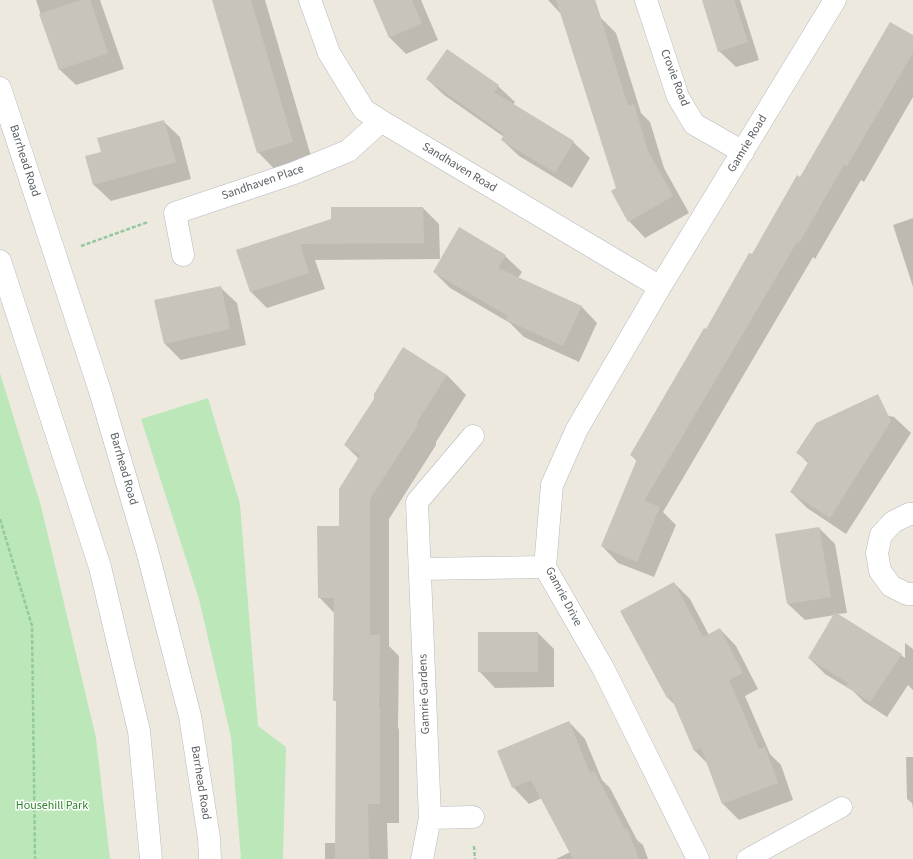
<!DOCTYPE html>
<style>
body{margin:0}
canvas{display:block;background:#ede9df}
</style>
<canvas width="913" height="859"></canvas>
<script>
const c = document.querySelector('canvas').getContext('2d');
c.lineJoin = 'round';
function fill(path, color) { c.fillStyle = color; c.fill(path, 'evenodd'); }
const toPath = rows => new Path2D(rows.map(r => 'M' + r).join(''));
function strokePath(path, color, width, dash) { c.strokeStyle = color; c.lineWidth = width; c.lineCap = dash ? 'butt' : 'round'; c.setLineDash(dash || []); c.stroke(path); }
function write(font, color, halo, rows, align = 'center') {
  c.font = font + ' "Source Sans 3",sans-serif'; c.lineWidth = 3; c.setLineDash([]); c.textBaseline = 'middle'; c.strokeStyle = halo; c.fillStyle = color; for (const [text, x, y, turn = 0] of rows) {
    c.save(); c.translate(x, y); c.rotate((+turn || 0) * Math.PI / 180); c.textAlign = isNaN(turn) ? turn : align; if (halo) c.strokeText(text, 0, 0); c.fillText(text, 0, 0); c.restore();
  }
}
fill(toPath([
 [0,373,41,506,96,738,110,859,0,859],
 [208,398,240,504,258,726,286,747,283,859,241,859,231,737,199,599,141,419]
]), '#bce8b9');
fill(toPath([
 [36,0,100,0,124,69,76,85,59,69],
 [213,0,265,0,313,163,278,173,258,152],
 [373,0,421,0,438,40,406,54,390,38],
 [548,0,595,0,601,18,616,33,641,113,650,122,664,168,689,213,645,238,629,221,562,15],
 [703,0,740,0,759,60,736,67,719,51],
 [913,36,913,97,864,182,861,180,815,259,813,257,663,512,676,525,654,577,618,563,602,546,637,461,631,455,752,255,801,179],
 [447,51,498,86,515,102,513,105,573,142,590,158,572,188,519,156,502,140,504,137,444,95,427,79],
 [163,121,180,137,191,179,111,201,94,185,86,157,102,152],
 [423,208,439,224,440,259,315,260,325,289,267,308,251,292,237,250],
 [913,218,913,287,893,225],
 [505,256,522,272,518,278,581,306,597,323,579,362,524,337,510,323,450,288,434,272],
 [220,287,237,303,246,345,181,360,165,344],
 [447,375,466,395,436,442,436,445,389,519,389,646,399,656,398,728,399,729,399,823,387,823,388,859,325,859,325,843,336,843,337,702,334,700,335,614,319,597,359,459,345,445],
 [852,407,894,417,911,433,846,534,807,508,791,492,809,464,798,453],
 [819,528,835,544,847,613,837,614,901,655,905,658,905,643,913,649,913,690,908,685,887,717,864,702,853,691,825,674,809,658,835,615,805,620,788,604],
 [674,583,690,599,709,635,720,629,736,646,758,689,745,696,770,754,781,765,793,800,739,820,722,803,708,764,695,751,675,705,668,698,622,611],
 [538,633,554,649,554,687,495,688,479,671],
 [569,722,585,739,602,780,610,788,637,840,643,845,648,859,556,859,570,852,542,798,529,804,513,787],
 [906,757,913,757,913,809,912,803,907,799]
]), '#0003');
fill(toPath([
 [81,0,90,0,108,53,59,70,39,14],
 [212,0,251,0,293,142,257,153],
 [373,0,412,0,422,23,389,38],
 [556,0,595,0,628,106,634,104,648,151,673,196,628,222,611,191,616,188],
 [702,0,734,0,748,42,718,52],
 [890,22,913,35,913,53,847,166,844,165,799,243,797,242,644,501,660,507,637,562,601,546,637,459,630,455,704,328,706,329,749,253,752,254,797,175,800,177],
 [447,49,499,85,494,92,574,141,555,173,501,140,504,134,426,79],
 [164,120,176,162,93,185,85,156,101,152,97,138],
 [331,207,423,207,424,243,300,244,309,273,250,292,236,250,331,219],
 [459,227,506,255,498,268,582,306,563,346,506,320,508,316,433,272],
 [221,286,230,329,164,344,154,300],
 [403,347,447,375,417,422,417,426,370,499,370,635,380,635,379,709,380,709,380,804,368,804,369,859,335,859,336,701,333,701,334,598,318,598,317,526,339,526,339,489,360,455,344,445,374,399,374,394],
 [878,394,891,421,830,518,790,492,809,461,796,453,816,423],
 [819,527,831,597,787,604,775,534],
 [674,582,703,637,720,628,743,673,729,680,759,749,765,747,778,783,722,804,701,748,694,751,671,697,667,698,620,611],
 [835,612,902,654,870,702,846,686,848,683,808,658],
 [478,632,538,632,538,672,478,672],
 [569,721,590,773,594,771,625,829,627,828,639,859,573,859,531,780,512,788,497,751]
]), '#c8c4bc');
const service = toPath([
 [747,859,842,807]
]);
const minor = toPath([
 [310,0,329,53,364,110,381,121,660,287],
 [646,0,678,97,694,124,743,152],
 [183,255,175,213,294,173,348,151,381,121],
 [913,514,909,514,893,522,881,535,877,553,880,571,891,586,907,594,913,594],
 [420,569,545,567],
 [430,818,473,817],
 [422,859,430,818,417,502,473,436],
 [698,859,603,668,545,567,552,485,577,429,660,287,835,0]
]);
const secondary = toPath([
 [0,88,100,391,148,554,190,716,209,838,210,859],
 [0,261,100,567,139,731,151,859]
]);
strokePath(service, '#b5b9be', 21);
strokePath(minor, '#b5b9be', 23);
strokePath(secondary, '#b5bac0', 23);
strokePath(toPath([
 [81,246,148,222],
 [0,519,32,626,35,859],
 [474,846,475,859]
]), '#92c99e', 2.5, [4, 2]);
strokePath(service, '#fff', 20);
strokePath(minor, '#fff', 22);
strokePath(secondary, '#fff', 22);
write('12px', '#585d62', '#fff', [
 ["Crovie Road",674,78,69],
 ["Gamrie Road",748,144,-59],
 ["Barrhead Road",24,161,72],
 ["Sandhaven Road",459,168,31],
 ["Sandhaven Place",263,183,-19],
 ["Barrhead Road",123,469,74],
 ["Gamrie Drive",563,597,62],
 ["Gamrie Gardens",425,694,-92],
 ["Barrhead Road",200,783,81]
]);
write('12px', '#2e862d', '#fff', [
 ["Househill Park",52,806]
]);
</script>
